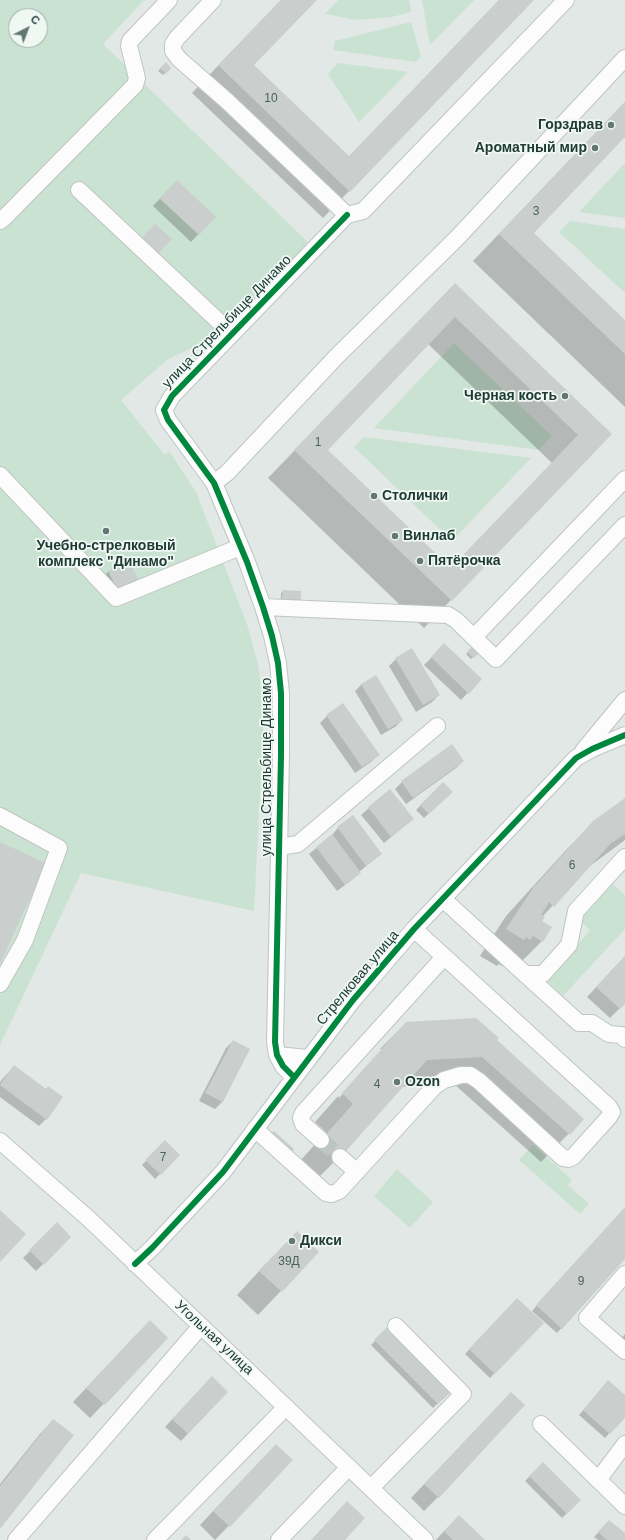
<!DOCTYPE html>
<meta charset="utf-8">
<style>
body{margin:0}
#map{position:relative;width:625px;height:1540px;overflow:hidden;background:#e2e8e5;font-family:Arial,sans-serif}
canvas{display:block}
.north{position:absolute;left:8px;top:8px;width:40px;height:40px;box-sizing:border-box;background:#f0f8f4;border:1px solid #9daca8;border-radius:50%;rotate:42deg;font-size:11px;font-weight:700;line-height:16px;text-align:center;color:#203b35}
.north::after{content:'';display:block;margin:auto;width:14px;height:18px;background:#647873;clip-path:polygon(50% 0,100% 100%,50% 72%,0 100%)}
</style>
<div id="map">
<canvas width="625" height="1540"></canvas>
<div class="north">С</div>
</div>
<script>
const c = document.querySelector('canvas').getContext('2d');
c.lineJoin = 'round';
function fill(path, color) { c.fillStyle = color; c.fill(path, 'evenodd'); }
const toPath = rows => new Path2D(rows.map(r => 'M' + r).join(''));
function strokePath(path, color, width, dash) { c.strokeStyle = color; c.lineWidth = width; c.lineCap = dash ? 'butt' : 'round'; c.setLineDash(dash || []); c.stroke(path); }
function write(font, color, halo, rows, align = 'center') {
  c.font = font + ' Arial,sans-serif'; c.lineWidth = 3.5; c.setLineDash([]); c.textBaseline = 'middle'; c.strokeStyle = halo; c.fillStyle = color; for (const [text, x, y, turn = 0] of rows) {
    c.save(); c.translate(x, y); c.rotate((+turn || 0) * Math.PI / 180); c.textAlign = isNaN(turn) ? turn : align; if (halo) c.strokeText(text, 0, 0); c.fillText(text, 0, 0); c.restore();
  }
}
fill(toPath([
 [0,0,144,0,103,44,316,250,249,320,167,360,121,400,164,454,170,452,196,492,247,624,259,668,263,732,254,911,81,873,0,1045],
 [16,16,40,16,40,40,16,40],
 [338,0,409,0,411,12,392,17,357,20,325,14],
 [422,0,474,0,430,45],
 [411,22,421,57,416,62,333,50,335,41],
 [338,63,408,72,359,122,328,74],
 [625,163,625,218,579,212],
 [570,221,625,229,625,293,559,232],
 [454,343,552,436,539,450,374,428],
 [364,437,531,458,452,541,354,447],
 [613,884,625,895,625,929,563,996,548,982,550,977,590,930,579,920],
 [533,1145,572,1180,568,1185,589,1204,580,1214,519,1160],
 [397,1169,433,1202,410,1228,374,1196]
]), '#cae2d2');
fill(toPath([
 [281,0,315,0,253,65,349,157,499,0,533,0,323,218,192,93],
 [166,63,170,68,163,75,158,71],
 [625,102,625,136,532,233,625,322,625,407,473,261],
 [170,188,215,217,191,242,153,206],
 [455,284,611,434,424,628,268,478],
 [428,344,552,463,450,569,326,450],
 [109,571,137,579,132,583,112,593,104,576],
 [283,591,300,600,298,602,281,601,281,593],
 [444,645,481,679,461,700,424,665],
 [473,647,478,652,471,659,466,654],
 [396,659,439,695,432,702,416,712,389,666],
 [362,684,402,720,395,727,381,735,355,691],
 [327,716,378,755,371,762,355,773,320,723],
 [463,761,456,768,406,804,395,789,402,782],
 [443,783,451,792,424,818,416,810],
 [390,790,413,819,384,843,361,815],
 [625,800,625,840,590,866,542,917,541,921,551,928,542,941,515,968,506,962,502,966,499,964,497,966,480,956,506,916,567,849,594,822],
 [353,817,381,854,359,872,352,880,337,891,309,854,331,836,338,828],
 [625,956,625,1003,610,1018,587,997],
 [406,1023,496,1040,583,1119,541,1162,454,1084,402,1087,337,1159,309,1187,291,1171,326,1132,315,1122,378,1051],
 [380,1049,383,1049,339,1098,338,1096],
 [233,1041,249,1049,222,1102,215,1109,199,1101,226,1048],
 [14,1066,46,1119,39,1126,0,1097,0,1082],
 [165,1141,179,1155,155,1179,142,1165],
 [625,1208,625,1258,557,1333,532,1311],
 [57,1224,70,1237,36,1271,23,1258],
 [318,1252,258,1315,237,1295,273,1256],
 [517,1299,542,1323,490,1378,465,1354],
 [387,1329,450,1392,433,1408,371,1345],
 [625,1334,625,1352,616,1344],
 [136,1335,167,1338,90,1418,73,1402],
 [205,1385,227,1392,181,1441,165,1427],
 [604,1386,625,1396,625,1416,605,1438,579,1415],
 [511,1393,438,1497,424,1511,411,1498],
 [53,1420,0,1527,0,1484,40,1434],
 [262,1459,292,1460,215,1540,200,1525],
 [543,1463,580,1500,562,1518,525,1481],
 [605,1525,625,1534,625,1540,598,1540,594,1537],
 [445,1530,484,1540,436,1540]
]), '#0003');
fill(toPath([
 [281,0,317,0,254,65,349,156,499,0,534,0,350,192,218,65],
 [166,62,171,68,166,74,160,68],
 [625,102,625,137,534,233,625,320,625,354,499,234],
 [177,180,216,217,199,235,160,199],
 [155,224,172,239,157,255,141,239],
 [455,283,612,434,452,601,294,450],
 [455,317,578,435,451,568,328,450],
 [129,561,138,579,117,589,108,571],
 [283,590,301,591,301,600,282,599],
 [444,643,482,679,469,694,431,657],
 [473,645,480,652,474,658,467,652],
 [412,648,440,695,423,705,395,658],
 [376,675,403,720,388,729,361,684],
 [343,703,380,755,362,767,326,715],
 [452,744,464,761,413,798,401,781],
 [443,782,453,792,429,814,420,805],
 [390,789,414,819,391,837,368,807],
 [625,798,625,834,610,844,554,907,549,902,541,915,545,917,542,921,552,927,543,942,533,936,530,940,526,937,524,940,506,929,533,888,593,821],
 [353,815,382,854,366,866,337,827],
 [332,834,361,873,345,885,316,847],
 [0,842,46,863,0,964],
 [625,956,625,1004,620,1009,596,987],
 [476,1018,499,1038,497,1040,584,1119,570,1135,482,1057,427,1060,338,1160,319,1142,353,1104,342,1093,406,1022],
 [233,1040,250,1049,223,1102,205,1093],
 [14,1065,46,1089,48,1086,63,1097,47,1120,0,1085],
 [274,1131,294,1149,287,1156,267,1138],
 [165,1140,180,1155,161,1175,145,1160],
 [625,1207,625,1259,562,1329,536,1305],
 [0,1210,26,1234,0,1262],
 [57,1222,71,1237,44,1265,29,1250],
 [297,1231,319,1252,282,1292,259,1271],
 [517,1298,544,1323,495,1374,469,1349],
 [150,1320,168,1338,105,1405,86,1388],
 [387,1327,451,1392,438,1404,374,1340],
 [212,1376,228,1392,188,1434,172,1419],
 [608,1380,625,1395,625,1418,610,1434,583,1410],
 [511,1392,525,1405,439,1498,424,1484],
 [53,1419,74,1435,0,1529,0,1486],
 [276,1444,293,1460,230,1527,213,1511],
 [543,1462,581,1500,567,1514,529,1476],
 [347,1501,365,1518,345,1540,311,1540],
 [459,1515,485,1540,453,1540,444,1531],
 [609,1520,625,1533,625,1540,607,1540,598,1532],
 [186,1535,191,1540,181,1540]
]), '#cacfcd');
strokePath(toPath([
 [321,1140,340,1157]
]), '#bbc5c2', 16, [16, 8]);
const minor = toPath([
 [213,0,177,38,173,44,173,51,179,59,227,101,347,215],
 [79,190,232,334],
 [347,215,363,211,566,0],
 [0,221,4,218,135,85,137,78,129,46,130,41,169,0],
 [0,475,116,598,240,547],
 [214,483,227,473,337,356,458,237,625,58],
 [263,607,448,615,456,620,496,659,625,525],
 [474,637,625,479],
 [583,751,625,700],
 [0,816,59,848,25,940,0,984],
 [279,847,298,844,437,726],
 [443,899,525,974,543,974,569,945,576,911,625,857],
 [525,974,579,1023,592,1023,609,1034,621,1035,625,1039],
 [277,1055,308,1058],
 [294,1077,283,1066,277,1055,275,1042,281,756,281,693,278,663,272,636,263,607,247,562,214,483,168,420,164,410,172,396,347,215],
 [255,1129,326,1193,332,1194,339,1191,434,1087,444,1080,461,1075,470,1075,479,1081,563,1158,568,1159,573,1157,609,1117,612,1112,609,1107,414,929],
 [321,1140,303,1124,301,1118,303,1113,444,957],
 [0,1141,89,1219,425,1540],
 [340,1157,357,1172],
 [135,1264,152,1248,223,1172,353,1000,414,929,576,758,592,749,625,735],
 [625,1274,587,1318,625,1351],
 [541,1424,625,1506],
 [598,1480,625,1444],
 [371,1488,463,1394,396,1326],
 [16,1540,201,1326],
 [155,1540,286,1407],
 [279,1540,349,1467]
]);
strokePath(minor, '#bfc5c2', 18);
strokePath(minor, '#fbfcfb', 16);
strokePath(toPath([
 [294,1077,283,1066,277,1055,275,1042,281,756,281,693,278,663,272,636,263,607,247,562,214,483,168,420,164,410,172,396,347,215],
 [135,1264,152,1248,223,1172,353,1000,414,929,576,758,592,749,625,735]
]), '#00873e', 6);
for (const [x, y, r, color] of [
 [611,125,4,"#647873"],
 [595,148,4,"#647873"],
 [565,396,4,"#647873"],
 [374,496,4,"#647873"],
 [106,531,4,"#647873"],
 [395,536,4,"#647873"],
 [420,561,4,"#647873"],
 [397,1082,4,"#647873"],
 [292,1241,4,"#647873"]
]) { const dot = new Path2D(); dot.arc(x, y, r, 0, 2 * Math.PI); c.fillStyle = color; c.fill(dot); strokePath(dot, '#f0f8f4', 1.5); }
write('12px', '#4b615c', null, [
 ["10",271,99],
 ["3",536,212],
 ["1",318,443],
 ["6",572,866],
 ["4",377,1085],
 ["7",163,1158],
 ["39Д",289,1262],
 ["9",581,1282]
]);
write('bold 14px', '#203b35', '#f0f8f4', [
 ["Горздрав",603,125,"right"],
 ["Ароматный мир",587,148,"right"],
 ["Черная кость",557,396,"right"],
 ["Столички",382,496],
 ["Винлаб",403,536],
 ["Учебно-стрелковый",106,546,"center"],
 ["комплекс \"Динамо\"",106,562,"center"],
 ["Пятёрочка",428,561],
 ["Ozon",405,1082],
 ["Дикси",300,1241]
], 'left');
write('14px', '#203b35', '#f0f8f4', [
 ["улица Стрельбище Динамо",227,322,-46],
 ["улица Стрельбище Динамо",267,767,-90],
 ["Стрелковая улица",358,978,-50],
 ["Угольная улица",214,1338,43]
]);
</script>
